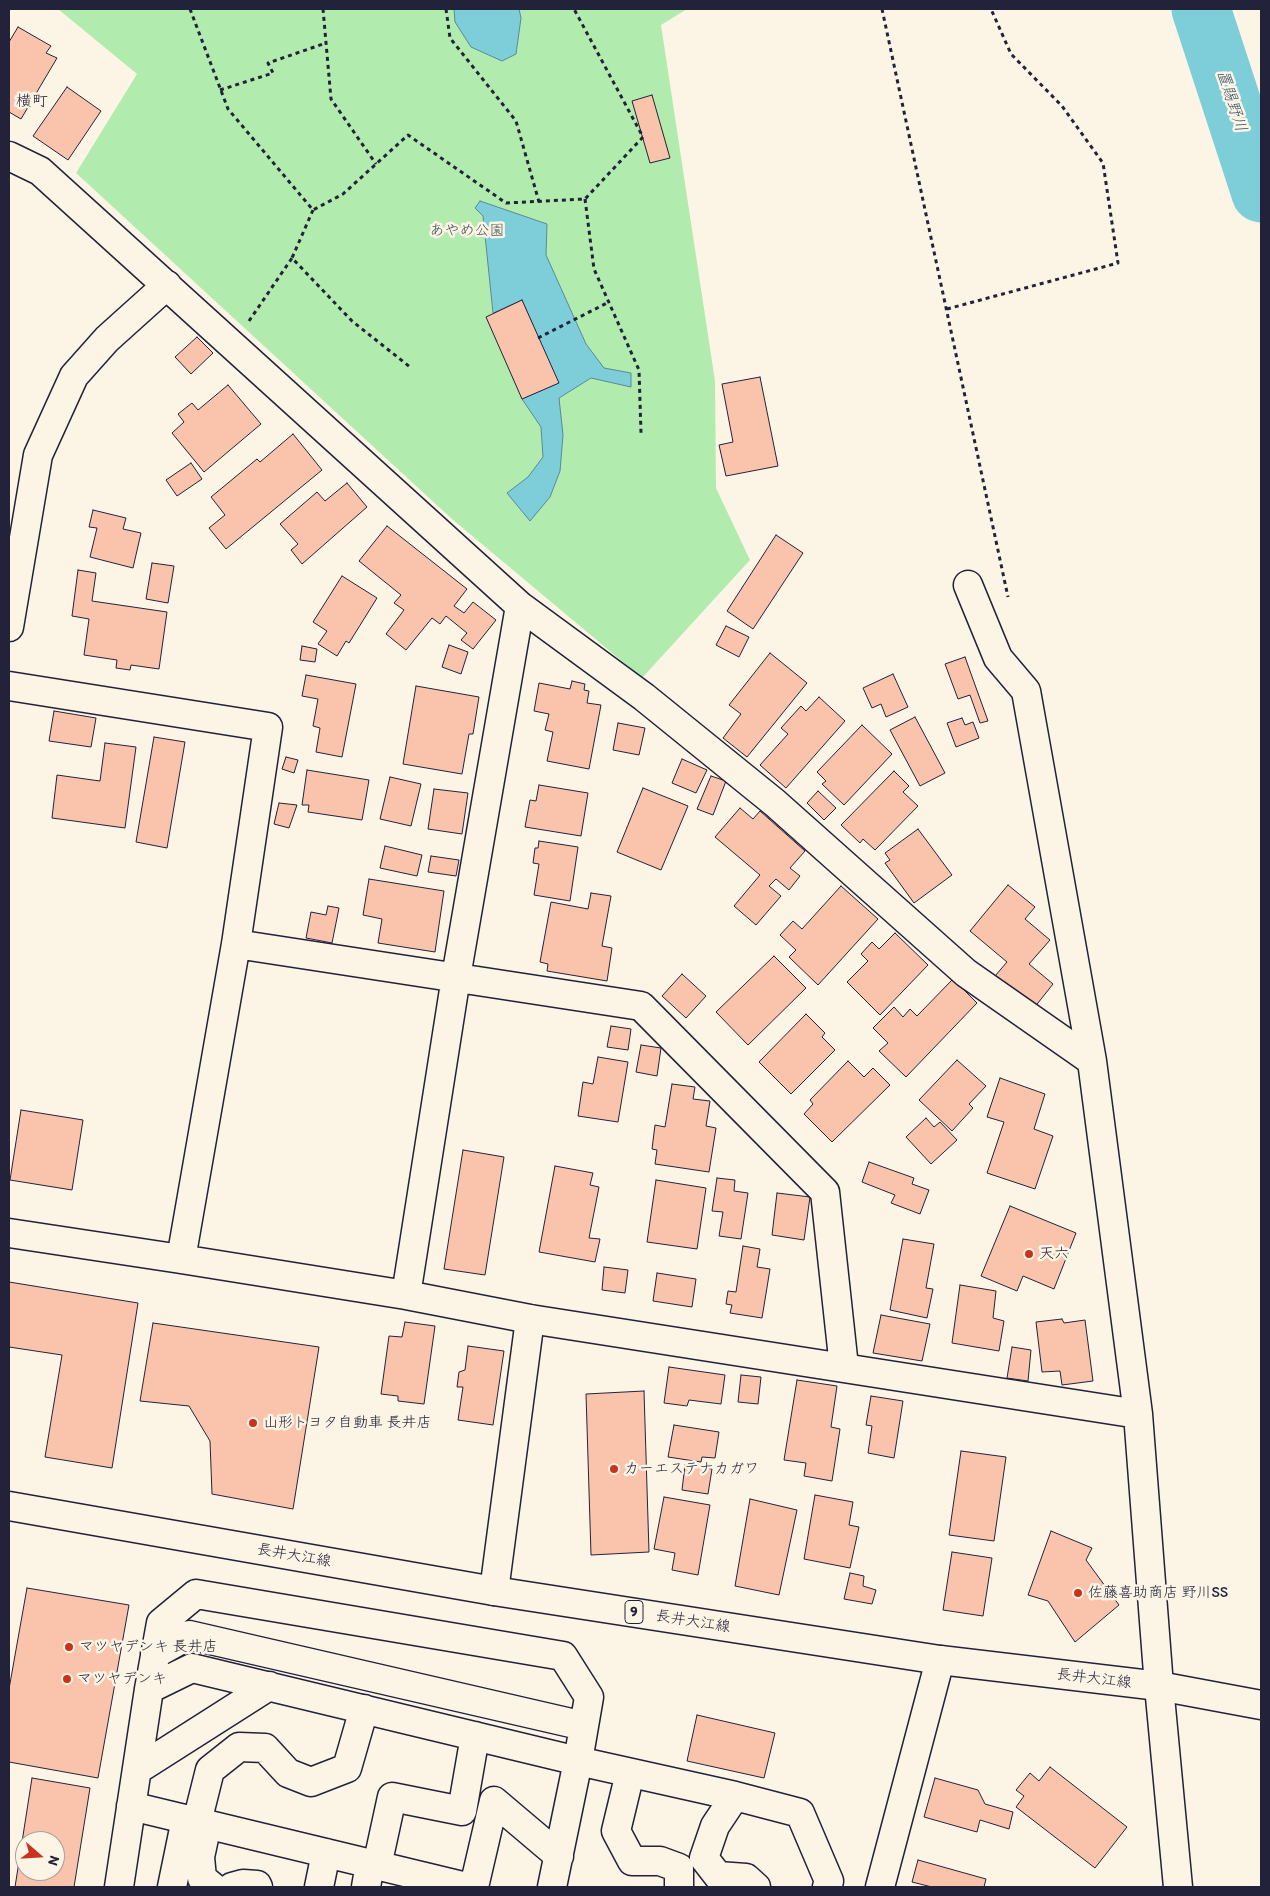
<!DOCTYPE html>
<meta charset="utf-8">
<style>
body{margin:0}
#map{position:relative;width:1270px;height:1896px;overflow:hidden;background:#fcf5e5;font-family:Itim,sans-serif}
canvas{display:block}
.frame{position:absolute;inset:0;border:10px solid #22223b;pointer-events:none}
.north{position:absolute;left:15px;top:1831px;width:50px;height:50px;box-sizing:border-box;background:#fcf5e5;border:1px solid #a5a1a1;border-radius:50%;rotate:109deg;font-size:14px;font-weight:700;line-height:20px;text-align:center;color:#22223b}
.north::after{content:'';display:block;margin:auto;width:18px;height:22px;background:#c8321e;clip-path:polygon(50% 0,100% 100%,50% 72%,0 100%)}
</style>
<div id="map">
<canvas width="1270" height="1896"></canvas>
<div class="frame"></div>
<div class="north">N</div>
</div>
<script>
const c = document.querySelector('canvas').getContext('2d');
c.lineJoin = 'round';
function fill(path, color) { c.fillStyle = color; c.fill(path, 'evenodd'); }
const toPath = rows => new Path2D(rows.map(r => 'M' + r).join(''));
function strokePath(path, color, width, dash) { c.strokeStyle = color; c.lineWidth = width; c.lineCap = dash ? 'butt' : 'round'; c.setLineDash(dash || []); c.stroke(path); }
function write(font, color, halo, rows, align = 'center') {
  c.font = font + ' Itim,"Klee One",sans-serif'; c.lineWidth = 5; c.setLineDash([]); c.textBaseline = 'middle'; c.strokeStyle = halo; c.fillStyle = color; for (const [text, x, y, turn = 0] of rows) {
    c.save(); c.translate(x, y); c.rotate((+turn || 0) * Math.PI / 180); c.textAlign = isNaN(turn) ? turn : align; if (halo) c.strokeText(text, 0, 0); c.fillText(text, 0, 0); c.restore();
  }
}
fill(toPath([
 [58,9,687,9,661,25,715,381,716,488,750,560,642,678,452,519,76,173,137,74]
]), '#b2ebae');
const water = toPath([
 [454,9,519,9,521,18,516,54,502,61,471,47,455,22,454,9],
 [480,201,547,224,546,255,586,344,604,368,631,373,631,387,591,378,559,398,563,435,560,471,550,497,530,521,507,493,528,477,543,457,541,427,522,399,558,383,522,300,493,313,483,216,475,208,480,201]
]);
fill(water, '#7eceda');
strokePath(water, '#59899a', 1);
strokePath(toPath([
 [1201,9,1261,193]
]), '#7eceda', 59);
const building = toPath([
 [18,27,51,46,46,53,57,58,21,119,9,112,9,42,18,27],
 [67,87,101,111,68,160,33,136,67,87],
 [652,95,670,158,650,163,632,101,652,95],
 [522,300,559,383,522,399,486,317,522,300],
 [197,337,213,353,191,374,175,357,197,337],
 [760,377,778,466,726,476,719,445,733,442,722,384,760,377],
 [228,385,261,424,204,472,172,433,184,422,178,414,192,403,198,410,228,385],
 [293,434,322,470,226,549,209,528,225,515,211,497,257,459,260,462,293,434],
 [191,463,202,479,177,496,166,480,191,463],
 [347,483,367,507,302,564,291,550,298,544,280,524,317,492,325,501,347,483],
 [93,510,126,518,123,529,141,533,133,568,90,557,97,528,89,527,93,510],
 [387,526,467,589,454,606,464,613,473,602,496,620,473,649,461,640,467,633,446,616,440,624,432,618,406,650,386,634,404,610,394,603,401,595,359,561,387,526],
 [776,535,803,553,753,629,727,611,776,535],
 [152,563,174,566,168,603,146,599,152,563],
 [78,570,96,573,92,601,167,612,159,669,131,665,130,670,116,668,117,660,84,655,89,619,72,616,78,570],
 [342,576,377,598,349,643,346,641,337,656,318,644,327,631,313,622,342,576],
 [726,626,749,637,739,657,716,645,726,626],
 [449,645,468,652,461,674,442,667,449,645],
 [302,646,317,649,315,662,300,660,302,646],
 [770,653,807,683,747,757,723,738,741,714,729,705,770,653],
 [965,657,988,721,980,723,970,695,958,699,945,664,965,657],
 [893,674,908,707,886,717,881,704,872,708,863,688,893,674],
 [306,675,356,684,342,757,316,752,320,728,313,726,318,699,302,696,306,675],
 [572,681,585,684,584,690,589,691,587,703,601,705,589,769,547,761,553,732,545,730,549,714,534,711,539,683,570,689,572,681],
 [416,686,479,697,473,734,469,734,462,774,403,764,416,686],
 [819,697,845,721,786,788,760,765,788,734,781,728,801,706,806,711,819,697],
 [54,711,96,718,91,747,49,741,54,711],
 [915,717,945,773,920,786,890,730,915,717],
 [962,718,965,725,973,722,979,738,956,747,947,723,962,718],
 [618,723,645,728,639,755,613,750,618,723],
 [862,725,892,754,844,805,822,784,826,781,817,772,862,725],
 [154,737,185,742,167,848,136,842,154,737],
 [105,743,136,747,125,828,52,818,57,775,100,781,105,743],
 [286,757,298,760,294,773,282,769,286,757],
 [682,759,707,770,696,793,672,783,682,759],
 [307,770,369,780,362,820,308,812,309,805,302,805,307,770],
 [894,771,909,786,903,792,918,806,875,850,863,839,860,843,841,825,894,771],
 [711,776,726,781,713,815,697,809,711,776],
 [390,777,421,784,411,826,380,819,390,777],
 [539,785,588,793,581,836,525,827,530,800,536,801,539,785],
 [643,788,688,806,661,870,617,852,643,788],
 [434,789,468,793,462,834,428,829,434,789],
 [818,791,836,808,824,820,807,803,818,791],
 [279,803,297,805,289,828,274,824,279,803],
 [740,808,753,819,760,811,805,851,790,868,800,876,789,890,776,879,769,886,781,896,756,925,734,906,760,875,715,837,740,808],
 [918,829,952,875,914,903,885,863,890,860,885,853,918,829],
 [539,841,578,847,570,901,534,895,539,864,533,863,535,848,538,848,539,841],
 [385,846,422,855,417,876,380,868,385,846],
 [431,856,459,860,456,876,428,872,431,856],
 [369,879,444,891,435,952,378,943,382,919,363,915,369,879],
 [1008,885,1035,907,1025,919,1050,940,1029,964,1053,984,1034,1008,995,976,1007,962,970,931,1008,885],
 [841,886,878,919,818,985,789,957,796,950,780,935,793,921,802,929,841,886],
 [591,893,611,896,602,946,612,948,607,981,547,971,548,964,540,962,551,902,588,909,591,893],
 [328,906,339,908,332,943,306,938,311,912,326,915,328,906],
 [895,933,928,965,880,1015,847,982,868,961,861,954,872,942,879,949,895,933],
 [774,956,806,988,748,1045,716,1012,774,956],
 [682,974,706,996,686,1018,662,996,682,974],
 [953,979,977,1003,906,1077,879,1051,888,1043,873,1028,894,1007,903,1017,910,1009,917,1016,953,979],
 [806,1014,825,1033,822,1037,835,1050,791,1094,759,1062,806,1014],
 [611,1026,631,1029,628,1050,607,1047,611,1026],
 [641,1045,661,1048,657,1076,636,1072,641,1045],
 [598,1057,628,1062,618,1122,578,1116,583,1082,593,1084,598,1057],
 [957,1060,986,1086,969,1104,973,1108,952,1131,919,1100,957,1060],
 [848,1061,864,1077,873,1068,890,1085,832,1142,804,1114,813,1104,810,1100,848,1061],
 [1000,1078,1045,1094,1034,1129,1053,1136,1035,1189,987,1173,1004,1122,987,1117,1000,1078],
 [672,1084,695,1087,693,1099,710,1101,706,1126,716,1128,709,1172,655,1164,657,1150,652,1149,655,1125,665,1127,672,1084],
 [21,1110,83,1120,72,1190,10,1180,21,1110],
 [926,1118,934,1127,940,1122,957,1140,931,1164,906,1137,926,1118],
 [463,1150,504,1157,485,1275,444,1269,463,1150],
 [869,1162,914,1178,912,1184,929,1190,920,1214,891,1203,895,1195,862,1182,869,1162],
 [555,1166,593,1173,590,1185,599,1187,589,1238,600,1239,595,1262,539,1252,555,1166],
 [717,1178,735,1180,734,1191,748,1193,741,1239,719,1236,723,1212,712,1211,717,1178],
 [656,1180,706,1188,697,1249,647,1242,656,1180],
 [777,1193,810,1197,804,1240,772,1235,777,1193],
 [1010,1206,1076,1233,1054,1289,1023,1276,1017,1291,981,1276,1010,1206],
 [903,1239,934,1244,926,1288,933,1289,927,1318,890,1310,903,1239],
 [743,1246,760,1249,757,1267,770,1269,762,1318,730,1313,732,1305,726,1304,728,1291,736,1292,743,1246],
 [604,1267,628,1270,625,1293,602,1290,604,1267],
 [657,1273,696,1279,692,1307,653,1301,657,1273],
 [9,1282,138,1303,112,1468,45,1457,62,1355,9,1347,9,1282],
 [960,1285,996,1291,993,1318,1004,1321,999,1351,952,1343,960,1285],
 [881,1315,930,1324,922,1361,873,1353,881,1315],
 [1062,1319,1064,1323,1085,1320,1093,1381,1062,1385,1060,1371,1042,1372,1036,1322,1062,1319],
 [405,1322,435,1326,424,1404,398,1401,398,1396,381,1394,389,1336,402,1337,405,1322],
 [153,1323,319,1347,293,1509,212,1494,210,1441,189,1406,140,1401,153,1323],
 [468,1346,504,1351,493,1425,458,1420,463,1387,457,1387,459,1372,465,1370,468,1346],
 [1012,1347,1031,1350,1028,1381,1007,1378,1012,1347],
 [669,1367,725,1375,721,1404,689,1400,687,1406,664,1403,669,1367],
 [741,1375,761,1377,758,1404,738,1402,741,1375],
 [797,1380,837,1386,831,1427,840,1429,832,1481,804,1476,806,1463,784,1460,797,1380],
 [644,1391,649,1552,591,1555,586,1394,644,1391],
 [871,1396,903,1401,894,1458,868,1453,872,1426,866,1425,871,1396],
 [674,1425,719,1432,715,1458,702,1457,701,1462,668,1457,674,1425],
 [961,1451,1006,1457,994,1541,949,1535,961,1451],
 [685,1465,712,1469,708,1494,682,1490,685,1465],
 [815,1495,853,1502,849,1525,859,1527,850,1568,804,1559,815,1495],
 [664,1497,710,1505,698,1575,672,1570,675,1553,654,1549,664,1497],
 [750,1499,797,1510,779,1595,735,1586,750,1499],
 [1051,1531,1092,1548,1086,1560,1119,1605,1075,1642,1048,1601,1028,1595,1051,1531],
 [952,1552,992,1558,983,1616,943,1610,952,1552],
 [850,1573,864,1576,863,1586,876,1590,872,1604,844,1599,850,1573],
 [27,1588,129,1605,98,1778,9,1762,9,1689,27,1588],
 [697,1715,775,1733,764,1778,687,1761,697,1715],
 [1050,1767,1127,1827,1095,1868,1016,1807,1024,1796,1016,1790,1030,1773,1039,1781,1050,1767],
 [32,1778,90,1788,74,1887,15,1887,32,1778],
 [25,1841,55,1841,55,1871,25,1871,25,1841],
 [935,1778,978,1790,985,1804,1013,1812,1009,1829,980,1820,977,1832,924,1817,935,1778],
 [918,1860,986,1879,984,1887,932,1887,912,1882,918,1860]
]);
fill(building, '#f9c3ac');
strokePath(building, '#22223b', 1);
const minor = toPath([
 [9,156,40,171,520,606,644,697,775,803,966,973,1092,1061],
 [968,585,998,658,1026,691,1092,1061,1138,1414,1159,1686,1178,1887],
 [9,627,38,455,74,376,107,339,167,285],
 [9,686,268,727,236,944,181,1259],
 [236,944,641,1006,825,1192,844,1367],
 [9,1233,181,1259,406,1295,530,1319,1138,1414],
 [406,1295,456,977,520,606],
 [494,1591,530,1319],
 [155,1654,189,1635,584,1726],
 [149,1689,192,1668,578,1761,735,1796,800,1813,829,1881,827,1887],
 [137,1770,269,1686],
 [630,1773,616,1831,632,1861,660,1861,679,1868,679,1887],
 [735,1796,715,1826,704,1858,718,1876,746,1878,756,1887],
 [131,1806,467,1887],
 [197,1822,210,1770,239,1747,265,1748,288,1773,311,1782,347,1768,364,1709],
 [207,1824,200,1857,202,1878,213,1887],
 [377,1866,392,1797,462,1811,475,1736],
 [119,1887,149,1689,161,1623,196,1594,563,1656,589,1697,578,1761,552,1887],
 [172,1887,186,1819],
 [232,1887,243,1884,257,1885,258,1887],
 [319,1887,326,1853],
 [366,1887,370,1864],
 [474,1887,494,1801,559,1856],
 [880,1887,940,1660]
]);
const major = toPath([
 [9,1506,494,1591,940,1660,1159,1686,1261,1705]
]);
strokePath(minor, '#22223b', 31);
strokePath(major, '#22223b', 31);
strokePath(toPath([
 [190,9,228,109,313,210,343,194,408,135,506,203,585,199,643,137,574,9],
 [323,9,331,99,376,164],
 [446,9,450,38,516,121,539,202],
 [882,9,1008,597],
 [220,90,273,73,268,63,326,43],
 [585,199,594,269,639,370,641,433],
 [313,210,292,258,352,321,410,367],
 [947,309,1118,263,1103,163,1062,106,1011,54,991,9],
 [249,321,292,258],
 [538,338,609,302]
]), '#22223b', 3, [4, 4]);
strokePath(minor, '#fcf5e5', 28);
strokePath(major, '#fcf5e5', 28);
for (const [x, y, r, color] of [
 [1029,1254,5,"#c8321e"],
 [253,1423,5,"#c8321e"],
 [614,1469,5,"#c8321e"],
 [1078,1593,5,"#c8321e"],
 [69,1647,5,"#c8321e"],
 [67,1679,5,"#c8321e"]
]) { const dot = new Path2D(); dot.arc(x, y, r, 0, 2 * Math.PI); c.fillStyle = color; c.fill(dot); strokePath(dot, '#fcf5e5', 2); }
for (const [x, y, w] of [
 [634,1612,18]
]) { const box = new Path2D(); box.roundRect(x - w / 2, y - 11.5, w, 23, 4); c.fillStyle = '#fcf5e5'; c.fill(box); strokePath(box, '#22223b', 1); }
write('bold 14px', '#22223b', null, [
 ["9",634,1612]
]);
write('15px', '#465458', '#fcf5e5', [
 ["あやめ公園",467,231]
]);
write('15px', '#22223b', '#fcf5e5', [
 ["天六",1039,1254],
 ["山形トヨタ自動車 長井店",263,1423],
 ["カーエステナカガワ",624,1469],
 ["佐藤喜助商店 野川SS",1088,1593],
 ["マツヤデンキ 長井店",79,1647],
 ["マツヤデンキ",77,1679]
], 'left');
write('15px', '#22223b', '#fcf5e5', [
 ["長井大江線",294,1556,10],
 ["長井大江線",693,1622,9],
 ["長井大江線",1094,1679,7]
]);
write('italic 16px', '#3e566b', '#fcf5e5', [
 ["置賜野川",1231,101,72]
]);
write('16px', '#22223b', '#fcf5e5', [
 ["横町",32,102]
]);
</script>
